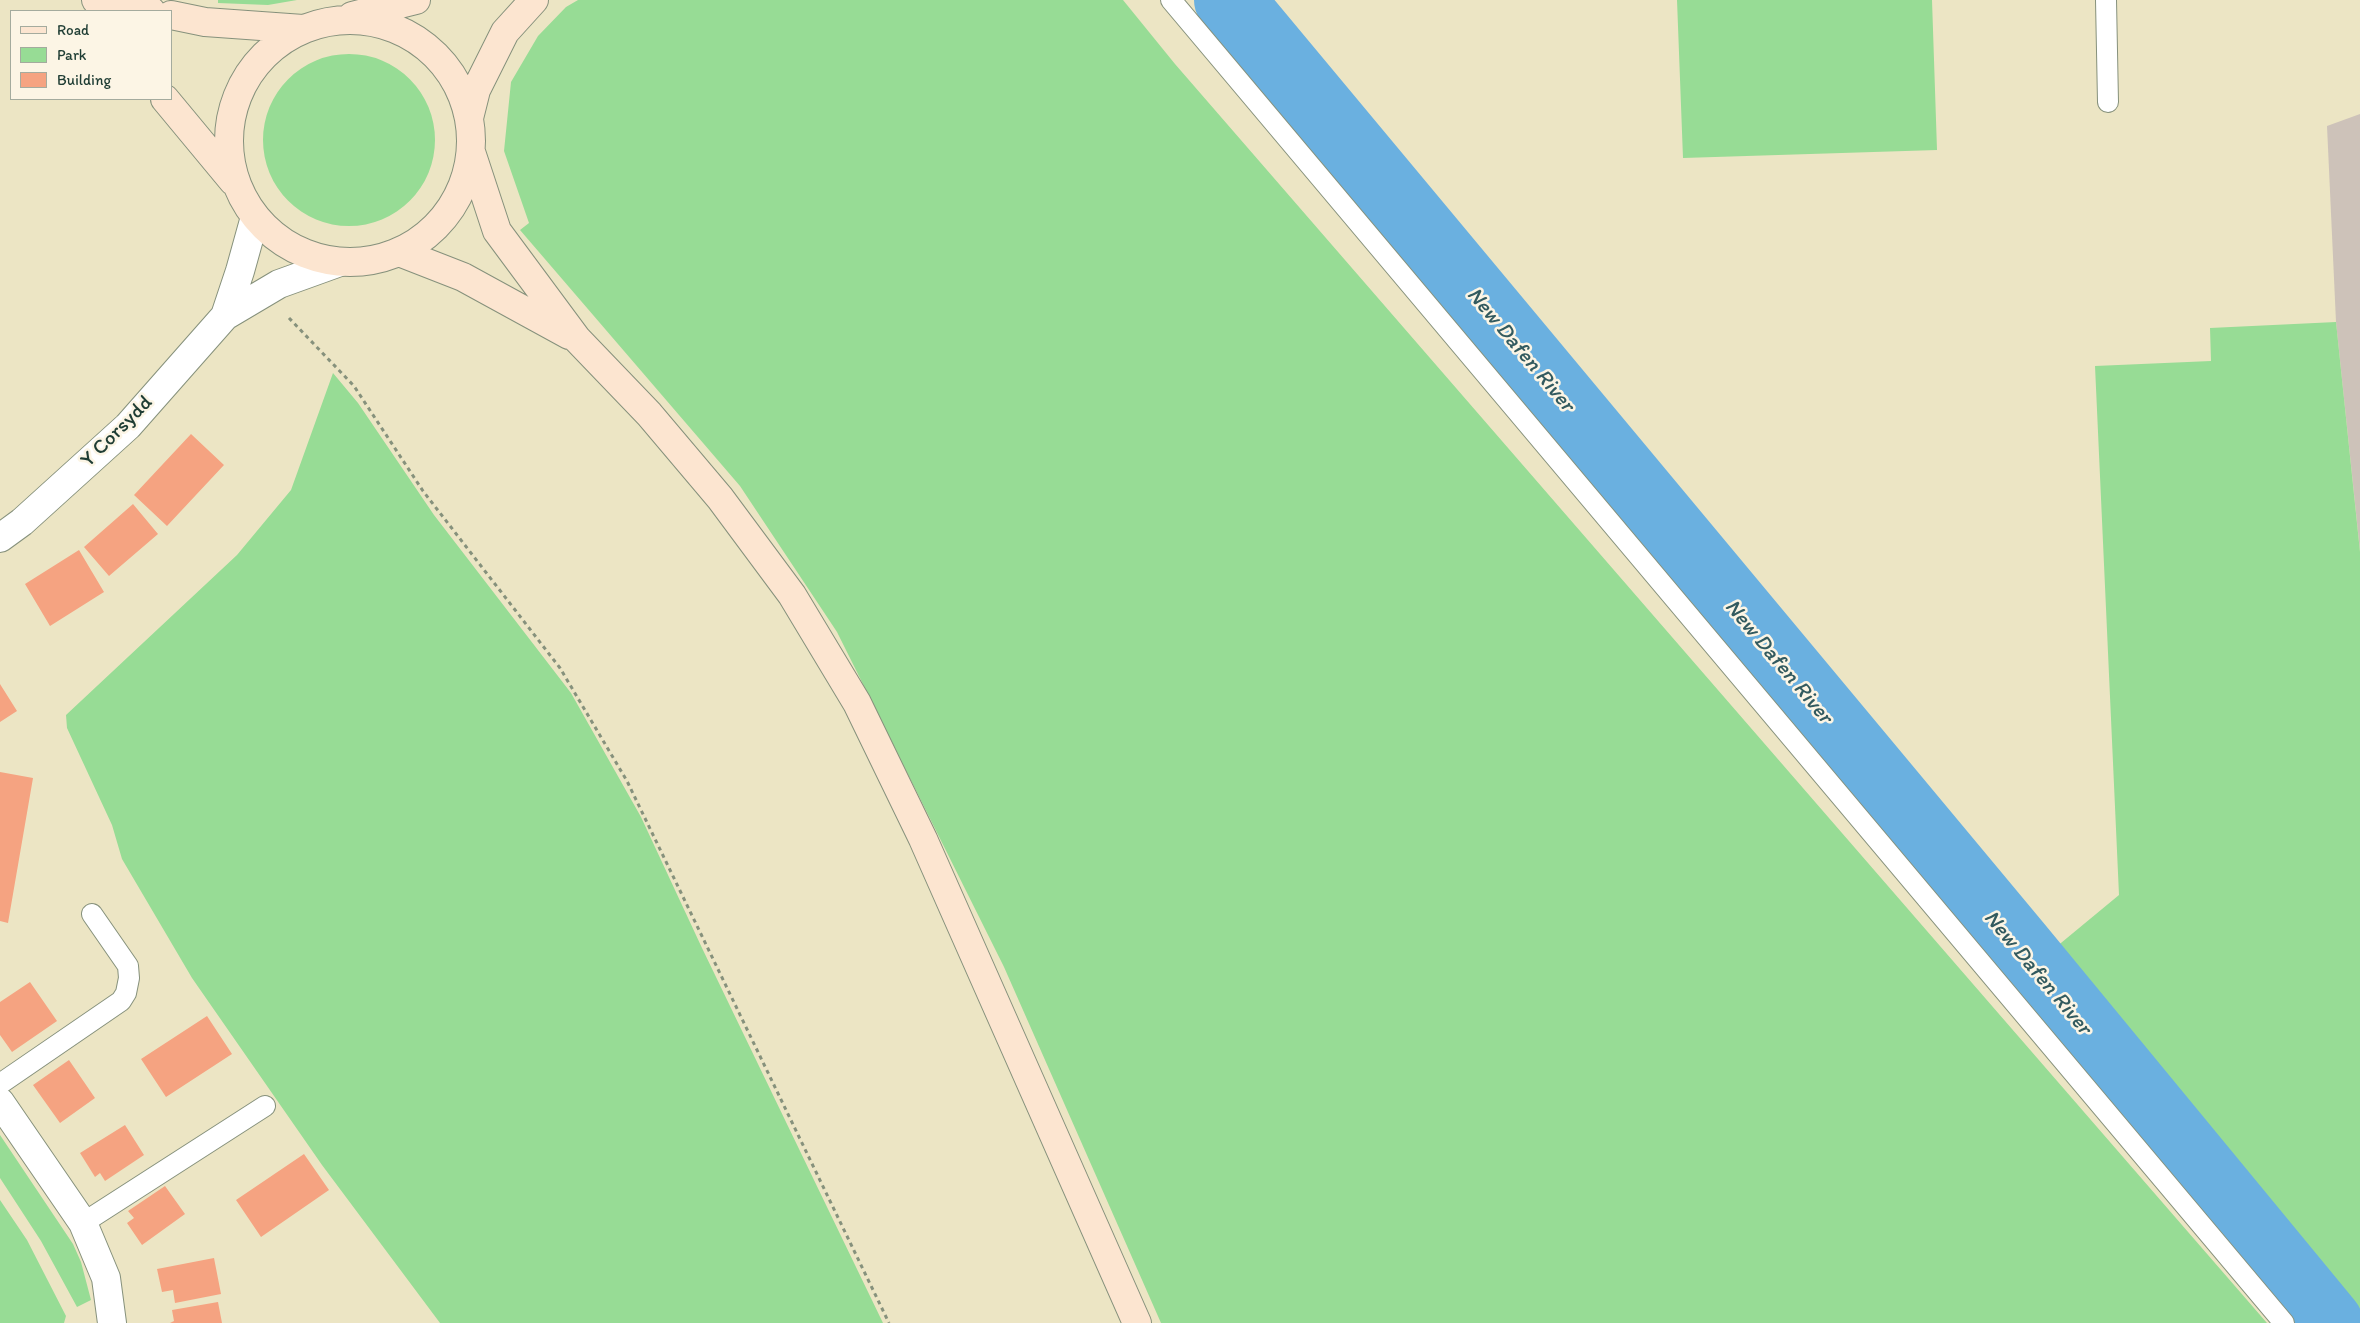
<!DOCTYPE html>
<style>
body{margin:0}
#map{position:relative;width:2360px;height:1323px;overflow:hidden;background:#ece5c4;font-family:Itim,sans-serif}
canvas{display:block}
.legend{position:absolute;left:10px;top:10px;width:162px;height:90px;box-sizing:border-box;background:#fcf5e5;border:1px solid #a4ab9e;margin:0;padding:6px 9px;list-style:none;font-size:15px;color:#1f3d34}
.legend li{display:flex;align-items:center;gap:10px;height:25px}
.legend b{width:25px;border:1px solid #a4ab9e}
</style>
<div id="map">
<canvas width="2360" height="1323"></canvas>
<ul class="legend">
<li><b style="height:6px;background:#fce5d0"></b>Road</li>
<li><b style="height:14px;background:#97dc95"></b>Park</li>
<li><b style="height:14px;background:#f5a381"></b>Building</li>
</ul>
</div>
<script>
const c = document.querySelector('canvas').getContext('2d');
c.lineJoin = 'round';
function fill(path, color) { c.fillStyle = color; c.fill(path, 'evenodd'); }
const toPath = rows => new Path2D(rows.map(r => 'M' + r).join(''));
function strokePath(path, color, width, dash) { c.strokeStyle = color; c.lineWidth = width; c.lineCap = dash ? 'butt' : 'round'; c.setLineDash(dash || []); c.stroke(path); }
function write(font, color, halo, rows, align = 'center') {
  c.font = font + ' Itim,sans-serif'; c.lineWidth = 5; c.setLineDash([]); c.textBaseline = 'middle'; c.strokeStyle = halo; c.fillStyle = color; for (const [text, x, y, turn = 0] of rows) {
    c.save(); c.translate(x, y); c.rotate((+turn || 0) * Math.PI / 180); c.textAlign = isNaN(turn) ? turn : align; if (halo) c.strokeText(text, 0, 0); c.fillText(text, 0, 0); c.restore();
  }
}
fill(toPath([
 [2360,114,2360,551,2336,322,2327,126]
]), '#cdc2b9');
fill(toPath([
 [218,0,297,0,268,5,218,3],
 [578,0,1123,0,1175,64,2267,1323,1161,1323,1004,967,837,632,740,486,520,230,529,223,504,151,511,82,538,36,566,7],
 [1677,0,1932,0,1937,150,1683,158],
 '263 140a86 86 0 1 1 172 0a86 86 0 1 1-172 0Z',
 [2336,322,2360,552,2360,1323,2340,1323,2044,957,2119,895,2095,366,2211,361,2210,328],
 [333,373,358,403,434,515,571,693,641,817,702,948,883,1323,440,1323,322,1165,192,978,122,859,112,825,67,728,66,715,237,555,291,490],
 [0,1135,73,1244,81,1262,91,1300,77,1307,41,1241,0,1178],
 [0,1200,27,1240,66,1316,64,1323,0,1323]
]), '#97dc95');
strokePath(toPath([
 [1229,0,2018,947,2328,1323]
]), '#6ab0e0', 70);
fill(toPath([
 [191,434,224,465,167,526,134,495],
 [133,504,158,534,109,576,84,547],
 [79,550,104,592,50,626,25,584],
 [0,684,17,711,0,722],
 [0,772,33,778,8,923,0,921],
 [30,982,57,1021,12,1052,0,1035,0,1002],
 [207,1016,232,1054,166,1097,141,1059],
 [69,1060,95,1098,60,1123,33,1085],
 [125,1125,144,1155,105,1181,100,1173,95,1177,80,1153],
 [304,1154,329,1190,261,1237,236,1200],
 [165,1186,185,1214,142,1245,127,1223,134,1218,128,1211],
 [214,1258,221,1294,175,1303,173,1290,162,1292,157,1269],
 [218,1302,222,1323,170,1323,174,1321,172,1310]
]), '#f5a381');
const lane = toPath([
 [1171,0,2284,1323],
 [2106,0,2108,102],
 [0,1084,121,1001,126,993,129,978,128,966,92,914],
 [83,1223,265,1106]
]);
const street = toPath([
 [225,316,240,271,255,217],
 [0,538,22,522,128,426,225,316,279,284,340,262],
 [0,1102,83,1223,106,1278,112,1323]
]);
const secondary = toPath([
 [96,0,151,11],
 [171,15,205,22,303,29],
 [352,16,416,0],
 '229 141a121 121 0 1 1 242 0a121 121 0 1 1-242 0Z',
 [165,99,233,181],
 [469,118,476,90,505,32,534,0],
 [471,152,497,231,577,339,649,414,720,498,792,595,857,703,923,839,1137,1323],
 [399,252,463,277,569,335]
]);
strokePath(lane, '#86917c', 22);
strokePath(street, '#86917c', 30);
strokePath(secondary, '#86917c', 30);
strokePath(toPath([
 [289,318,354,386,423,491,560,668,627,781,889,1323]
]), '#86917c', 3, [4, 4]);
strokePath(lane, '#fff', 20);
strokePath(street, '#fff', 28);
strokePath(secondary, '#fce5d0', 28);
write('21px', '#1f3d34', '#fcf5e5', [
 ["Y Corsydd",117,432,-45]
]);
write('italic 22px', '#325a5f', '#fcf5e5', [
 ["New Dafen River",1520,350,50],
 ["New Dafen River",1778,662,50],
 ["New Dafen River",2037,973,50]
]);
</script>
